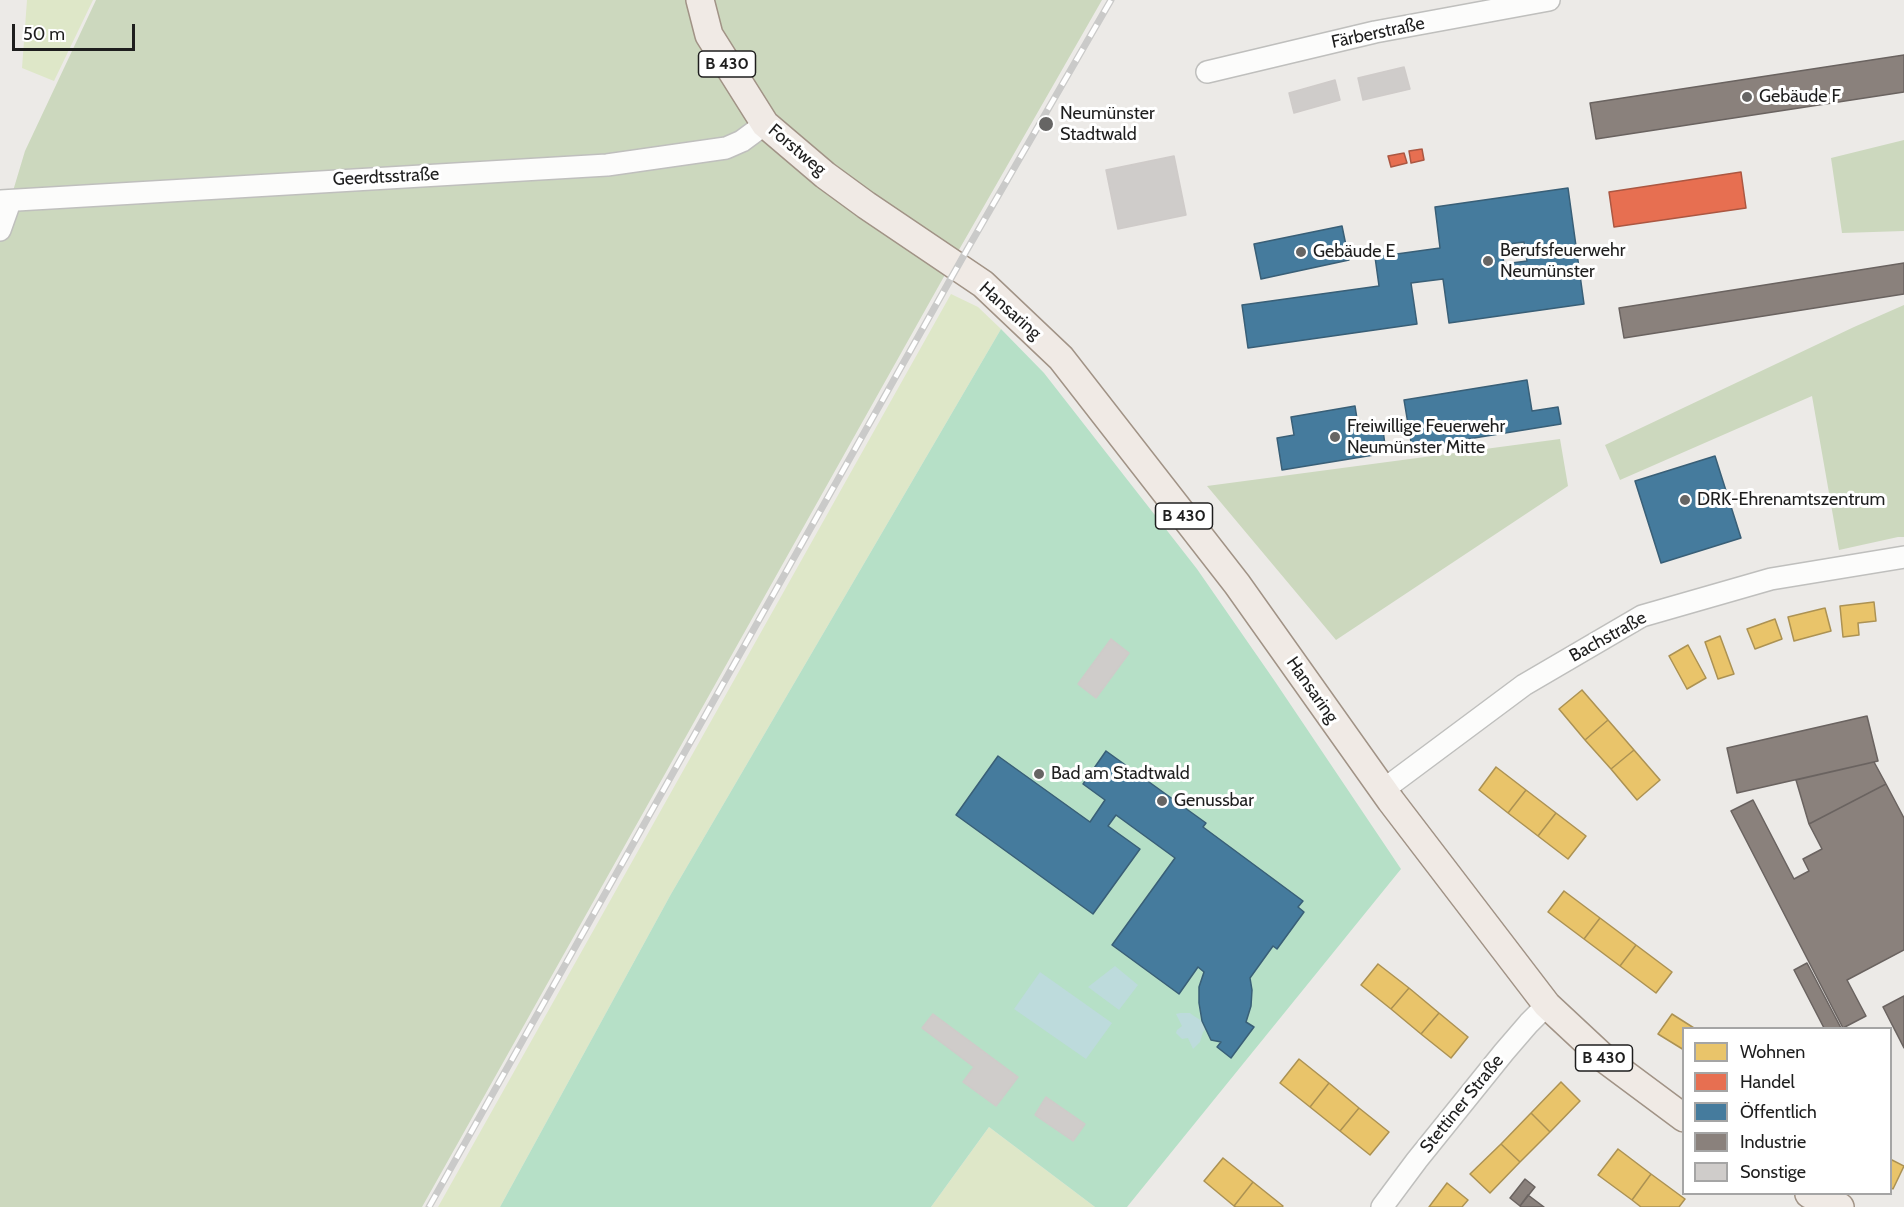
<!DOCTYPE html>
<meta charset="utf-8">
<style>
body{margin:0}
#map{position:relative;width:1904px;height:1207px;overflow:hidden;background:#eceae7;font-family:Cabin,sans-serif}
canvas{display:block}
.legend{position:absolute;left:1682px;top:1027px;width:210px;height:168px;box-sizing:border-box;background:#fff;border:2px solid #a5a5a5;margin:0;padding:8px 10px;list-style:none;font-size:18px;color:#1e1e1e}
.legend li{display:flex;align-items:center;gap:12px;height:30px}
.legend b{width:30px;border:2px solid #a5a5a5}
.scale{position:absolute;left:12px;top:24px;width:123px;height:27px;box-sizing:border-box;border:3px solid #1e1e1e;border-top:0;padding-left:8px;font-size:18px;line-height:21px;white-space:nowrap;color:#1e1e1e;-webkit-text-stroke:4px #fff;paint-order:stroke}
</style>
<div id="map">
<canvas width="1904" height="1207"></canvas>
<ul class="legend">
<li><b style="height:16px;background:#e9c46a"></b>Wohnen</li>
<li><b style="height:16px;background:#e76f51"></b>Handel</li>
<li><b style="height:16px;background:#457b9d"></b>Öffentlich</li>
<li><b style="height:16px;background:#8a817c"></b>Industrie</li>
<li><b style="height:16px;background:#cfccca"></b>Sonstige</li>
</ul>
<div class="scale">50 m</div>
</div>
<script>
const c = document.querySelector('canvas').getContext('2d');
c.lineJoin = 'round';
function fill(path, color) { c.fillStyle = color; c.fill(path, 'evenodd'); }
const toPath = rows => new Path2D(rows.map(r => 'M' + r).join(''));
function strokePath(path, color, width, dash) { c.strokeStyle = color; c.lineWidth = width; c.lineCap = dash ? 'butt' : 'round'; c.setLineDash(dash || []); c.stroke(path); }
function write(font, color, halo, rows, align = 'center') {
  c.font = font + ' Cabin,sans-serif'; c.lineWidth = 6; c.setLineDash([]); c.textBaseline = 'middle'; c.strokeStyle = halo; c.fillStyle = color; for (const [text, x, y, turn = 0] of rows) {
    c.save(); c.translate(x, y); c.rotate((+turn || 0) * Math.PI / 180); c.textAlign = isNaN(turn) ? turn : align; if (halo) c.strokeText(text, 0, 0); c.fillText(text, 0, 0); c.restore();
  }
}
fill(toPath([
 [27,0,93,0,54,81,22,68],
 [951,294,978,307,1001,329,671,894,500,1207,438,1207],
 [989,1127,1095,1207,931,1207]
]), '#dee7c8');
fill(toPath([
 [96,0,1102,0,960,248,422,1207,0,1207,0,201,10,201,25,151],
 [1904,140,1904,231,1842,233,1831,158],
 [1904,305,1904,537,1898,537,1839,550,1812,396,1620,480,1605,445,1854,327],
 [1560,439,1568,486,1336,640,1207,486]
]), '#ccd8be');
fill(toPath([
 [1001,329,1044,373,1197,569,1274,680,1401,869,1127,1207,1095,1207,989,1127,931,1207,500,1207,671,894]
]), '#b6e0c7');
fill(toPath([
 [1115,966,1138,985,1119,1010,1088,987],
 [1040,972,1112,1023,1086,1059,1014,1009],
 [1180,1013,1190,1013,1194,1016,1202,1021,1205,1030,1203,1032,1200,1042,1193,1049,1188,1038,1182,1039,1176,1033,1177,1030,1182,1026,1176,1014]
]), '#bddbdc');
const homes = toPath([
 [1874,602,1876,621,1858,623,1859,635,1843,637,1840,606,1874,602],
 [1825,608,1831,631,1794,641,1788,617,1825,608],
 [1775,619,1782,639,1755,649,1747,629,1775,619],
 [1720,636,1734,674,1718,679,1705,642,1720,636],
 [1688,645,1706,678,1687,689,1669,656,1688,645],
 [1582,690,1608,720,1585,740,1559,709,1582,690],
 [1608,720,1634,750,1611,769,1585,740,1608,720],
 [1634,750,1660,780,1637,800,1611,769,1634,750],
 [1496,767,1526,790,1508,813,1479,790,1496,767],
 [1526,790,1556,813,1538,836,1508,813,1526,790],
 [1556,813,1586,836,1568,859,1538,836,1556,813],
 [1564,891,1600,918,1584,939,1548,912,1564,891],
 [1600,918,1636,945,1620,966,1584,939,1600,918],
 [1636,945,1672,972,1656,993,1620,966,1636,945],
 [1378,964,1409,988,1391,1009,1361,985,1378,964],
 [1409,988,1439,1013,1421,1034,1391,1009,1409,988],
 [1439,1013,1468,1037,1451,1058,1421,1034,1439,1013],
 [1672,1014,1694,1028,1684,1028,1684,1050,1658,1034,1672,1014],
 [1299,1059,1329,1083,1310,1107,1280,1083,1299,1059],
 [1561,1082,1580,1101,1550,1132,1531,1113,1561,1082],
 [1329,1083,1359,1108,1340,1131,1310,1107,1329,1083],
 [1359,1108,1389,1132,1370,1155,1340,1131,1359,1108],
 [1531,1113,1550,1132,1520,1162,1501,1144,1531,1113],
 [1501,1144,1520,1162,1490,1193,1470,1174,1501,1144],
 [1618,1149,1651,1174,1632,1200,1598,1175,1618,1149],
 [1223,1158,1253,1182,1234,1206,1204,1181,1223,1158],
 [1890,1159,1904,1166,1893,1189,1890,1187,1890,1159],
 [1651,1174,1685,1199,1679,1207,1641,1207,1632,1200,1651,1174],
 [1253,1182,1283,1206,1282,1207,1236,1207,1234,1206,1253,1182],
 [1447,1183,1468,1200,1462,1207,1429,1207,1447,1183]
]);
fill(homes, '#e9c46a');
strokePath(homes, '#ac9253', 1.5);
const shops = toPath([
 [1422,149,1424,160,1411,163,1409,151,1422,149],
 [1404,153,1407,163,1391,167,1388,156,1404,153],
 [1741,172,1746,208,1614,227,1609,192,1741,172]
]);
fill(shops, '#e76f51');
strokePath(shops, '#ab5742', 1.5);
const public = toPath([
 [1568,188,1584,304,1449,323,1443,279,1411,283,1417,324,1248,348,1242,305,1379,286,1375,257,1440,248,1435,207,1568,188],
 [1524,242,1527,261,1504,264,1501,245,1524,242],
 [1342,226,1349,260,1261,279,1254,244,1342,226],
 [1527,380,1532,411,1558,407,1561,424,1412,448,1404,400,1527,380],
 [1355,406,1358,425,1382,422,1386,453,1282,470,1277,438,1294,435,1291,417,1355,406],
 [1715,456,1741,538,1661,563,1635,481,1715,456],
 [1106,751,1206,823,1203,827,1303,901,1298,907,1304,912,1277,949,1273,946,1250,978,1252,990,1251,1006,1246,1022,1254,1027,1231,1058,1217,1047,1221,1042,1211,1040,1202,1021,1199,1003,1199,987,1204,972,1198,967,1179,994,1112,945,1175,858,1116,815,1108,826,1140,849,1093,914,956,815,998,756,1090,822,1105,800,1083,784,1106,751]
]);
fill(public, '#457b9d');
strokePath(public, '#395f77', 1.5);
const industry = toPath([
 [1904,55,1904,92,1596,139,1590,103,1904,55],
 [1904,263,1904,294,1624,338,1619,308,1904,263],
 [1867,716,1878,761,1737,793,1727,748,1867,716],
 [1874,762,1886,784,1809,824,1796,780,1874,762],
 [1886,784,1904,818,1904,950,1847,980,1866,1016,1843,1028,1731,811,1753,800,1794,879,1809,871,1803,859,1822,849,1809,824,1886,784],
 [1807,963,1841,1028,1824,1028,1794,970,1807,963],
 [1904,996,1904,1048,1883,1007,1904,996],
 [1525,1179,1535,1187,1520,1206,1510,1198,1525,1179],
 [1528,1195,1544,1207,1521,1207,1520,1206,1528,1195]
]);
fill(industry, '#8a817c');
strokePath(industry, '#6a6360', 1.5);
const building = toPath([
 [1404,67,1410,89,1363,100,1358,78,1404,67],
 [1335,80,1340,100,1294,113,1289,93,1335,80],
 [1174,156,1186,215,1118,229,1106,170,1174,156],
 [1111,639,1129,653,1096,698,1078,684,1111,639],
 [933,1014,1018,1077,996,1106,963,1082,974,1067,922,1028,933,1014],
 [1046,1097,1085,1124,1073,1141,1035,1115,1046,1097]
]);
fill(building, '#cfccca');
strokePath(building, '#cfcbc9', 1.5);
const minor = toPath([
 [1207,72,1375,32,1549,0],
 [0,201,607,165,726,148,742,141,765,124],
 [0,230,10,202],
 [1383,790,1524,685,1642,616,1771,579,1904,557],
 [1382,1207,1417,1160,1504,1052,1529,1023,1547,1005]
]);
const major = toPath([
 [700,0,709,35,765,124,825,175,866,205,983,284,1061,358,1237,584,1391,801,1547,1005,1606,1060,1684,1118],
 [1809,1194,1840,1207]
]);
strokePath(minor, '#bfbfbd', 24);
strokePath(major, '#a19386', 30);
strokePath(minor, '#fcfcfb', 21);
strokePath(major, '#f0eae5', 27);
const rail = toPath([
 [429,1207,968,248,1111,0]
]);
strokePath(rail, '#cacac9', 7);
strokePath(rail, '#fff', 4.5, [14]);
for (const [x, y, r, color] of [
 [1747,97,6,"#666564"],
 [1046,124,8,"#666564"],
 [1301,252,6,"#666564"],
 [1488,261,6,"#666564"],
 [1335,437,6,"#666564"],
 [1685,500,6,"#666564"],
 [1039,774,6,"#666564"],
 [1162,801,6,"#666564"]
]) { const dot = new Path2D(); dot.arc(x, y, r, 0, 2 * Math.PI); c.fillStyle = color; c.fill(dot); strokePath(dot, '#fff', 2); }
for (const [x, y, w] of [
 [727,64,57],
 [1184,516,57],
 [1604,1058,57]
]) { const box = new Path2D(); box.roundRect(x - w / 2, y - 13, w, 26, 4.5); c.fillStyle = '#fff'; c.fill(box); strokePath(box, '#1e1e1e', 1.5); }
write('bold 16px', '#1e1e1e', null, [
 ["B 430",727,64],
 ["B 430",1184,516],
 ["B 430",1604,1058]
]);
write('18px', '#1e1e1e', '#fff', [
 ["Färberstraße",1378,33,-12],
 ["Forstweg",797,150,40],
 ["Geerdtsstraße",386,177,-3],
 ["Hansaring",1010,311,42],
 ["Bachstraße",1608,637,-29],
 ["Hansaring",1312,690,55],
 ["Stettiner Straße",1462,1104,-51]
]);
write('18px', '#1e1e1e', '#fff', [
 ["Gebäude F",1759,97],
 ["Neumünster",1060,114],
 ["Stadtwald",1060,135],
 ["Berufsfeuerwehr",1500,251],
 ["Neumünster",1500,272],
 ["Gebäude E",1313,252],
 ["Freiwillige Feuerwehr",1347,427],
 ["Neumünster Mitte",1347,448],
 ["DRK-Ehrenamtszentrum",1697,500],
 ["Bad am Stadtwald",1051,774],
 ["Genussbar",1174,801]
], 'left');
</script>
